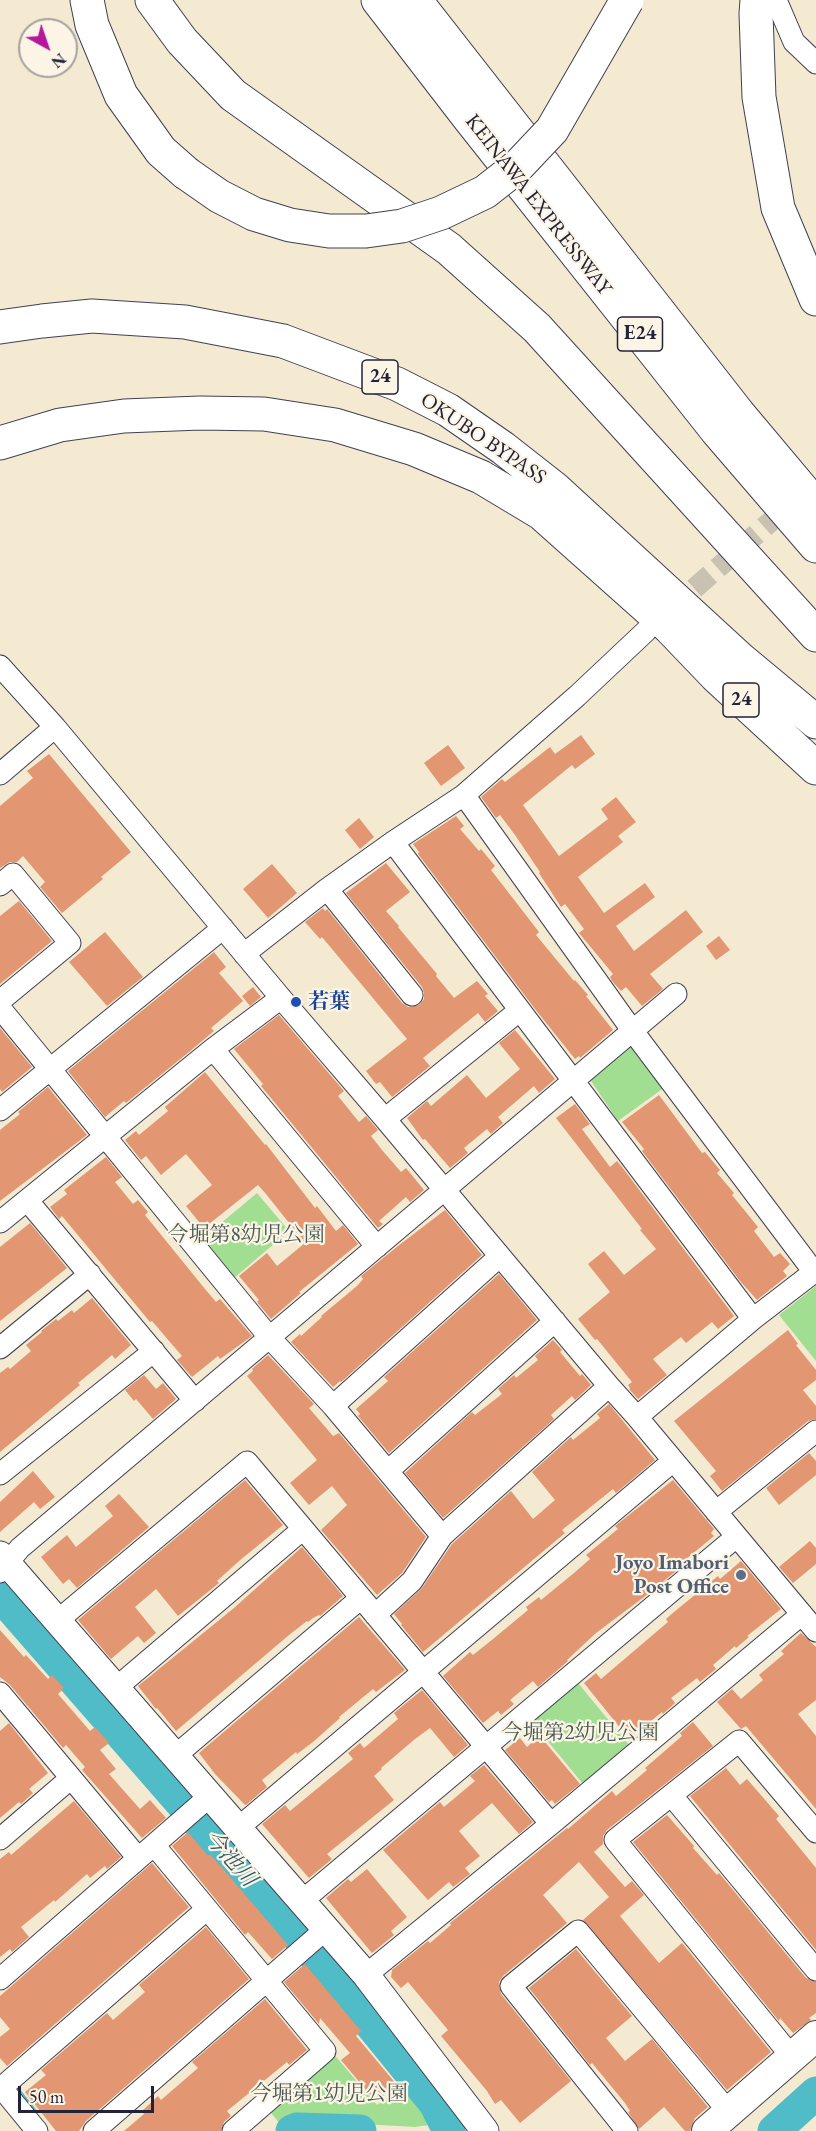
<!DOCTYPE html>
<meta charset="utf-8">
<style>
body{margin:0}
#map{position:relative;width:816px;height:2131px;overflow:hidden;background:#f3ead1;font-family:"EB Garamond",serif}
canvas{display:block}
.north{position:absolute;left:18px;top:18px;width:60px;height:60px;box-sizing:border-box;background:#fcf5e5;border:2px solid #a5a1a1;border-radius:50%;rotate:140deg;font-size:16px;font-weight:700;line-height:24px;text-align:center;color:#22223b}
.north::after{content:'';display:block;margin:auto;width:21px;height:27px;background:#b5179e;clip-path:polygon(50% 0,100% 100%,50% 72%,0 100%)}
.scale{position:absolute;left:18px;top:2086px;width:136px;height:27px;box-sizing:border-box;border:3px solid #22223b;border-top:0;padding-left:8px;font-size:18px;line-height:21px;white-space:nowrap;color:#22223b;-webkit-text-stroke:4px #fcf5e5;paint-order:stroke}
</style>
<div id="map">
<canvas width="816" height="2131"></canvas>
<div class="north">N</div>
<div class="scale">50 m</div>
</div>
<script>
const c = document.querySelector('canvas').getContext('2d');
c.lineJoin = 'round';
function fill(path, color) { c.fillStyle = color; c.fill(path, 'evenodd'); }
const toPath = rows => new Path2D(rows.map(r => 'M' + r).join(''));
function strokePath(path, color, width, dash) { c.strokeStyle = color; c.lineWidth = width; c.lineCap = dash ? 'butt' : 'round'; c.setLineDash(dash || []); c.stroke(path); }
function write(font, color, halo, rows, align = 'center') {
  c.font = font + ' "EB Garamond","Noto Serif JP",serif'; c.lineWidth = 4.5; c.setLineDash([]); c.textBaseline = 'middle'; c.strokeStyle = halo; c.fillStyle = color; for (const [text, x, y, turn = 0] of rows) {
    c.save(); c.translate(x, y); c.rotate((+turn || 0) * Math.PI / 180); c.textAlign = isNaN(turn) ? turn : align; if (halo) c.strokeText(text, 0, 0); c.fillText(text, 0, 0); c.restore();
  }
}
fill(toPath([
 [632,1045,665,1087,618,1121,589,1078],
 [257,1193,289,1231,234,1278,202,1239],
 [816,1286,816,1361,779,1315],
 [578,1683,629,1745,583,1784,532,1722],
 [332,2052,377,2105,402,2087,429,2118,429,2125,415,2127,310,2121,281,2125,267,2108]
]), '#a1de92');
strokePath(toPath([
 [19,2092,35,2112]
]), '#4fbcc8', 5);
strokePath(toPath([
 [0,1595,321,1963,435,2103,449,2131],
 [292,2131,297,2129,360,2131],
 [774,2131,816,2093]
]), '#4fbcc8', 33);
fill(toPath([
 [581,735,595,754,575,769,572,765,523,805,559,856,608,819,601,809,616,797,636,822,618,836,623,842,578,877,604,913,645,883,655,897,616,926,634,951,686,910,703,932,650,974,663,989,642,1006,626,987,621,991,612,981,610,977,613,974,579,933,584,929,565,904,561,907,539,873,540,872,515,835,500,815,496,818,481,797,502,779,505,782,550,747,555,754],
 [448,745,465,768,441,786,424,763],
 [49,754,131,852,101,877,103,879,62,913,40,887,45,882,23,856,17,862,10,862,0,868,0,806,33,778,27,771],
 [456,816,464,826,460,829,479,851,481,849,495,866,491,870,539,932,536,935,574,981,575,980,588,995,586,996,613,1030,580,1058,579,1056,575,1059,535,1009,418,854,419,852,413,844],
 [359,818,374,837,360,849,345,830],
 [386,863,410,892,386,911,399,926,398,927,437,974,436,976,454,998,477,981,488,994,485,996,498,1011,485,1022,478,1013,423,1058,430,1066,392,1097,380,1082,376,1084,366,1071,407,1039,322,937,320,939,305,922,323,908,325,911,327,909,402,1003,408,1007,419,1005,424,999,424,993,422,987,346,893],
 [272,864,297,893,268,918,243,889],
 [19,901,52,941,0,984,0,916],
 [105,932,143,977,107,1006,69,962],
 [719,936,730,950,716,960,706,946],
 [214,952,226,967,219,973,243,1001,211,1028,214,1031,189,1052,126,1103,124,1101,105,1117,68,1071],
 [253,987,261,997,250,1006,242,996],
 [279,1015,344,1091,338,1096,359,1122,366,1116,378,1130,371,1136,382,1150,401,1172,406,1168,424,1190,410,1202,406,1197,379,1221,383,1224,378,1228,261,1086,263,1084,234,1049],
 [0,1028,32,1067,2,1092,0,1089],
 [515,1030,555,1079,539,1093,534,1086,498,1117,503,1123,491,1134,487,1129,464,1148,468,1153,450,1168,425,1139,423,1140,407,1118,427,1101,431,1106,467,1075,486,1098,520,1069,499,1043],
 [205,1072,265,1145,266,1144,315,1208,317,1206,336,1231,343,1225,358,1244,299,1292,301,1293,271,1319,257,1302,259,1300,239,1276,267,1253,277,1266,305,1243,266,1194,258,1185,204,1228,186,1206,212,1185,186,1154,161,1175,146,1156,141,1160,125,1140,136,1131,139,1135,168,1111,165,1107],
 [48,1087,87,1135,0,1201,0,1130,20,1114,18,1112],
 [659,1095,702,1153,705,1152,720,1170,717,1173,734,1193,732,1195,758,1227,754,1231,774,1257,780,1253,790,1264,783,1271,787,1276,757,1300,740,1281,642,1151,644,1149,622,1122],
 [575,1104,590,1124,582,1129,610,1167,617,1161,622,1167,734,1316,718,1329,712,1322,686,1343,681,1337,653,1359,667,1375,638,1399,629,1389,630,1388,628,1385,632,1382,597,1339,595,1340,578,1319,610,1292,588,1264,604,1251,624,1275,656,1249,640,1230,642,1229,556,1118],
 [106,1157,122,1177,115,1182,133,1204,138,1200,148,1212,145,1215,205,1289,216,1302,220,1299,252,1336,220,1359,218,1356,192,1377,177,1360,182,1356,152,1321,150,1322,62,1216,59,1219,50,1207,67,1194,64,1190],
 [445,1210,482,1255,341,1382,340,1381,333,1387,291,1342,300,1334,301,1336,322,1317,321,1316,357,1286,363,1279,361,1276,398,1246],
 [30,1223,67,1268,0,1321,0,1247],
 [499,1274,537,1320,389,1453,358,1416,360,1414,356,1409,388,1381,384,1377],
 [92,1298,131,1345,115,1359,112,1355,99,1366,78,1383,80,1385,0,1452,0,1373,8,1367,10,1369,31,1351,26,1345,42,1332,41,1331,56,1319,58,1321,72,1310,74,1313],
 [788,1330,798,1344,796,1345,816,1370,816,1380,803,1390,816,1406,816,1419,808,1421,722,1491,710,1476,716,1471,674,1421],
 [553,1340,562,1350,560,1352,580,1376,582,1374,591,1385,575,1400,572,1396,551,1415,554,1419,443,1518,405,1473,472,1412,475,1415,502,1394,498,1389,514,1375,516,1378,538,1360,535,1356],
 [268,1355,314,1404,309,1408,333,1436,339,1433,426,1537,402,1573,377,1595,321,1530,347,1505,332,1486,309,1505,290,1483,317,1460,247,1376,253,1371,252,1369],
 [144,1375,156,1389,163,1383,176,1399,153,1419,136,1399,134,1401,125,1390],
 [609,1404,655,1460,616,1493,613,1489,562,1530,565,1533,423,1652,401,1625,402,1624,394,1614,422,1588,452,1544,511,1491,533,1519,555,1500,532,1472,571,1437,573,1440,600,1418,597,1414],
 [809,1453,816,1461,816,1475,779,1505,766,1488],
 [33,1471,55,1497,40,1509,34,1502,0,1532,0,1502],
 [245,1480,283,1525,239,1561,217,1581,219,1583,178,1616,156,1589,135,1607,156,1633,144,1643,138,1636,111,1659,78,1620],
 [673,1480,714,1529,711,1533,714,1536,674,1569,676,1571,648,1594,596,1633,567,1660,568,1661,538,1687,533,1681,510,1700,514,1704,501,1715,498,1711,483,1723,443,1676,470,1652,473,1655,493,1639,528,1610,526,1607,539,1597,541,1600,574,1573,590,1559,586,1555,618,1529,615,1526],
 [119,1494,149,1527,77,1588,69,1579,63,1584,41,1557,67,1535,76,1547,113,1516,105,1506],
 [810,1541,816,1548,816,1564,793,1583,779,1567],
 [302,1547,343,1596,320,1616,319,1615,313,1618,308,1622,307,1621,289,1635,176,1731,157,1708,156,1709,138,1686,234,1608],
 [741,1561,781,1609,747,1636,749,1637,736,1648,735,1646,713,1665,716,1669,700,1682,697,1678,671,1698,675,1703,663,1714,662,1712,629,1739,584,1683,596,1673,601,1679,668,1622,666,1619,674,1612,718,1576,720,1579],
 [359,1617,405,1670,376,1692,373,1689,339,1717,340,1718,313,1742,297,1754,296,1752,262,1780,267,1787,246,1805,244,1804,215,1774,199,1753],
 [0,1630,24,1657,26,1655,48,1679,52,1675,64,1688,58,1694,90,1731,95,1727,109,1743,100,1750,116,1769,109,1774,140,1809,150,1800,166,1818,142,1838,82,1770,85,1767,66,1745,63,1748,10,1685,0,1677],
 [801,1633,816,1647,816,1700,798,1714,816,1736,816,1809,746,1726,741,1729,717,1702,732,1689,741,1699,763,1680,759,1675,784,1654,781,1651],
 [422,1690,468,1745,454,1757,430,1728,415,1739,381,1768,382,1769,374,1776,394,1800,327,1854,332,1859,309,1878,262,1824,285,1805,290,1811,353,1759,348,1753,360,1743,364,1748,398,1719,394,1713],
 [693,1722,713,1746,607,1830,603,1836,603,1844,594,1852,625,1887,632,1881,644,1895,620,1916,659,1963,682,1943,771,2052,727,2090,583,1920,609,1897,579,1862,543,1895,567,1923,503,1976,499,1982,501,1994,571,2081,520,2123,501,2100,495,2104,487,2091,441,2036,448,2030,408,1982,401,1988,391,1977,392,1970,428,1941,430,1943,451,1925,450,1923,567,1828,568,1829,612,1791,616,1796,647,1770,645,1768,682,1736,680,1733],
 [9,1723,48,1773,29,1789,33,1793,21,1804,19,1802,0,1818,0,1731],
 [540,1736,580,1784,555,1804,552,1800,549,1802,505,1750,520,1738,527,1747],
 [484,1765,533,1822,519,1834,492,1803,459,1831,480,1856,465,1868,470,1874,453,1887,449,1882,428,1900,383,1850,440,1802,444,1807,475,1781,470,1776],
 [726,1768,740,1785,747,1779,779,1816,776,1819,816,1868,816,1950,690,1796],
 [74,1801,121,1857,107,1869,105,1866,90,1878,87,1874,55,1902,54,1900,21,1927,29,1937,12,1952,10,1949,0,1957,0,1859,9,1852,11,1855],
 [667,1815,694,1846,693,1848,717,1875,719,1873,806,1978,816,1982,816,2013,809,2018,811,2020,793,2033,780,2018,779,2021,633,1842],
 [188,1832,208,1856,210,1854,224,1870,288,1945,272,1959,248,1932,245,1935,172,1846],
 [152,1863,189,1907,7,2066,0,2058,0,2037,10,2029,0,2017,0,1996],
 [367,1869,407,1917,391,1931,394,1935,372,1953,326,1898,348,1879,351,1882],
 [206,1927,249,1979,86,2121,79,2131,56,2131,25,2092,46,2075,41,2070,107,2013,113,2020,145,1992,139,1985],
 [576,1949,632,2016,606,2038,625,2061,652,2039,708,2107,695,2118,690,2131,685,2131,664,2107,639,2129,628,2112,630,2111,625,2103,592,2063,590,2065,529,1988],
 [305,1964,361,2031,356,2036,397,2085,376,2102,341,2060,350,2053,320,2018,319,2024,284,1982],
 [265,1999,307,2050,289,2065,287,2062,227,2111,231,2116,224,2122,221,2131,124,2131,144,2114,142,2111,158,2096,161,2100,198,2068,192,2062]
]), '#e29672');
strokePath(toPath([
 [671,609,794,501]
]), '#c9c2b3', 21, [21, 10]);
const minor = toPath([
 [776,0,794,42,816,63],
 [0,666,55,727,281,998,385,1119,609,1386,637,1417,816,1631],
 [0,774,55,727],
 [464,795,632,1030,814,1272,753,1319,637,1417],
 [393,842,753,1319],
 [0,885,13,874,70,943,0,1001],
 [327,889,412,995],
 [244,954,327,889,393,842,464,795,577,696,646,631],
 [0,1008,270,1338,333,1406,442,1536],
 [213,1049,377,1247],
 [0,1110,223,928],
 [385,1119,520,1010],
 [27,1200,195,1401],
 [0,1222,213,1049,281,998],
 [0,1348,90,1274],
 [333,1406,500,1256],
 [388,1471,555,1321],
 [0,1474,154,1351],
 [716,1512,816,1431],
 [0,1572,20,1548,676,994],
 [375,1615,412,1581,442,1536,609,1386],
 [57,1621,247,1462,551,1824],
 [116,1688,303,1529],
 [0,1693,138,1858],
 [175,1756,361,1598],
 [672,1796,816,1970],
 [238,1828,673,1461],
 [0,1839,71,1778],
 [154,1845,325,2051,233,2131],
 [302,1901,736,1537],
 [366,1975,551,1824,802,1614],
 [0,1979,210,1796],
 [792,2057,615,1840,739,1741,816,1832],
 [0,2086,37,2131],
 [0,2089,207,1909],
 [94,2131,326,1929],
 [627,2131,511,1986,578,1931,728,2111]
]);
const tertiary = toPath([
 [0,1555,366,1975,485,2131]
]);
const secondary = toPath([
 [707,2131,816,2036]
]);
const trunk = toPath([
 [0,327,42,321,92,316,185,322,283,341,397,384,448,410,503,448,554,488,739,658,816,722],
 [0,443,60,425,124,416,200,413,264,414,335,425,414,449,481,477,541,513,670,628,716,676,816,768]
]);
const motorway = toPath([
 [87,0,92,25,121,95,161,151,186,173],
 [152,0,182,41,233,95,449,249,537,328,816,635],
 [378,0,469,118,717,431,816,546],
 [415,0,738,413,816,506],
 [757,0,756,14,759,97,778,208,816,299]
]);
strokePath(minor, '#414052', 23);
strokePath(tertiary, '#414052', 29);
strokePath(secondary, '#414052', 32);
strokePath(trunk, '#414052', 35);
strokePath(motorway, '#414052', 35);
strokePath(minor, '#fff', 21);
strokePath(tertiary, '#fff', 27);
strokePath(secondary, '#fff', 30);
strokePath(trunk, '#fff', 33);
strokePath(motorway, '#fff', 33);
const motorwayBridge = toPath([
 [186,173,219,196,254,214,290,225,329,231,366,231,402,226,441,213,485,192,518,166,552,130,627,0]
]);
strokePath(motorwayBridge, '#414052', 35, []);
strokePath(motorwayBridge, '#fff', 33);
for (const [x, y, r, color] of [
 [296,1002,6,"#1a4fb4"],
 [741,1575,6,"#5c6f8a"]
]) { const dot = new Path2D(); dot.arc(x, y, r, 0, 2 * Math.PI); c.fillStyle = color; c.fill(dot); strokePath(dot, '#fcf5e5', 2); }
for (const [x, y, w] of [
 [640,334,45],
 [380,377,36],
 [741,700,36]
]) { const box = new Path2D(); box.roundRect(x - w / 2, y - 17, w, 34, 4.5); c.fillStyle = '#fcf5e5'; c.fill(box); strokePath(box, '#22223b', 1.5); }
write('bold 20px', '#22223b', null, [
 ["E24",640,334],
 ["24",380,377],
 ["24",741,700]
]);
write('21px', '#22223b', '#fcf5e5', [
 ["KEINAWA EXPRESSWAY",538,205,52],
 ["OKUBO BYPASS",483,439,34]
]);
write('bold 21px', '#164399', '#fcf5e5', [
 ["若葉",308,1002]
], 'left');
write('21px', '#485a55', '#fcf5e5', [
 ["今堀第8幼児公園",246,1235],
 ["今堀第2幼児公園",580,1733],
 ["今堀第1幼児公園",329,2094]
]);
write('bold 21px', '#4e5e75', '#fcf5e5', [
 ["Joyo Imabori",729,1563],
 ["Post Office",729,1587]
], 'right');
write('italic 22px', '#32586c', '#fcf5e5', [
 ["今池川",230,1859,49]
]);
</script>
